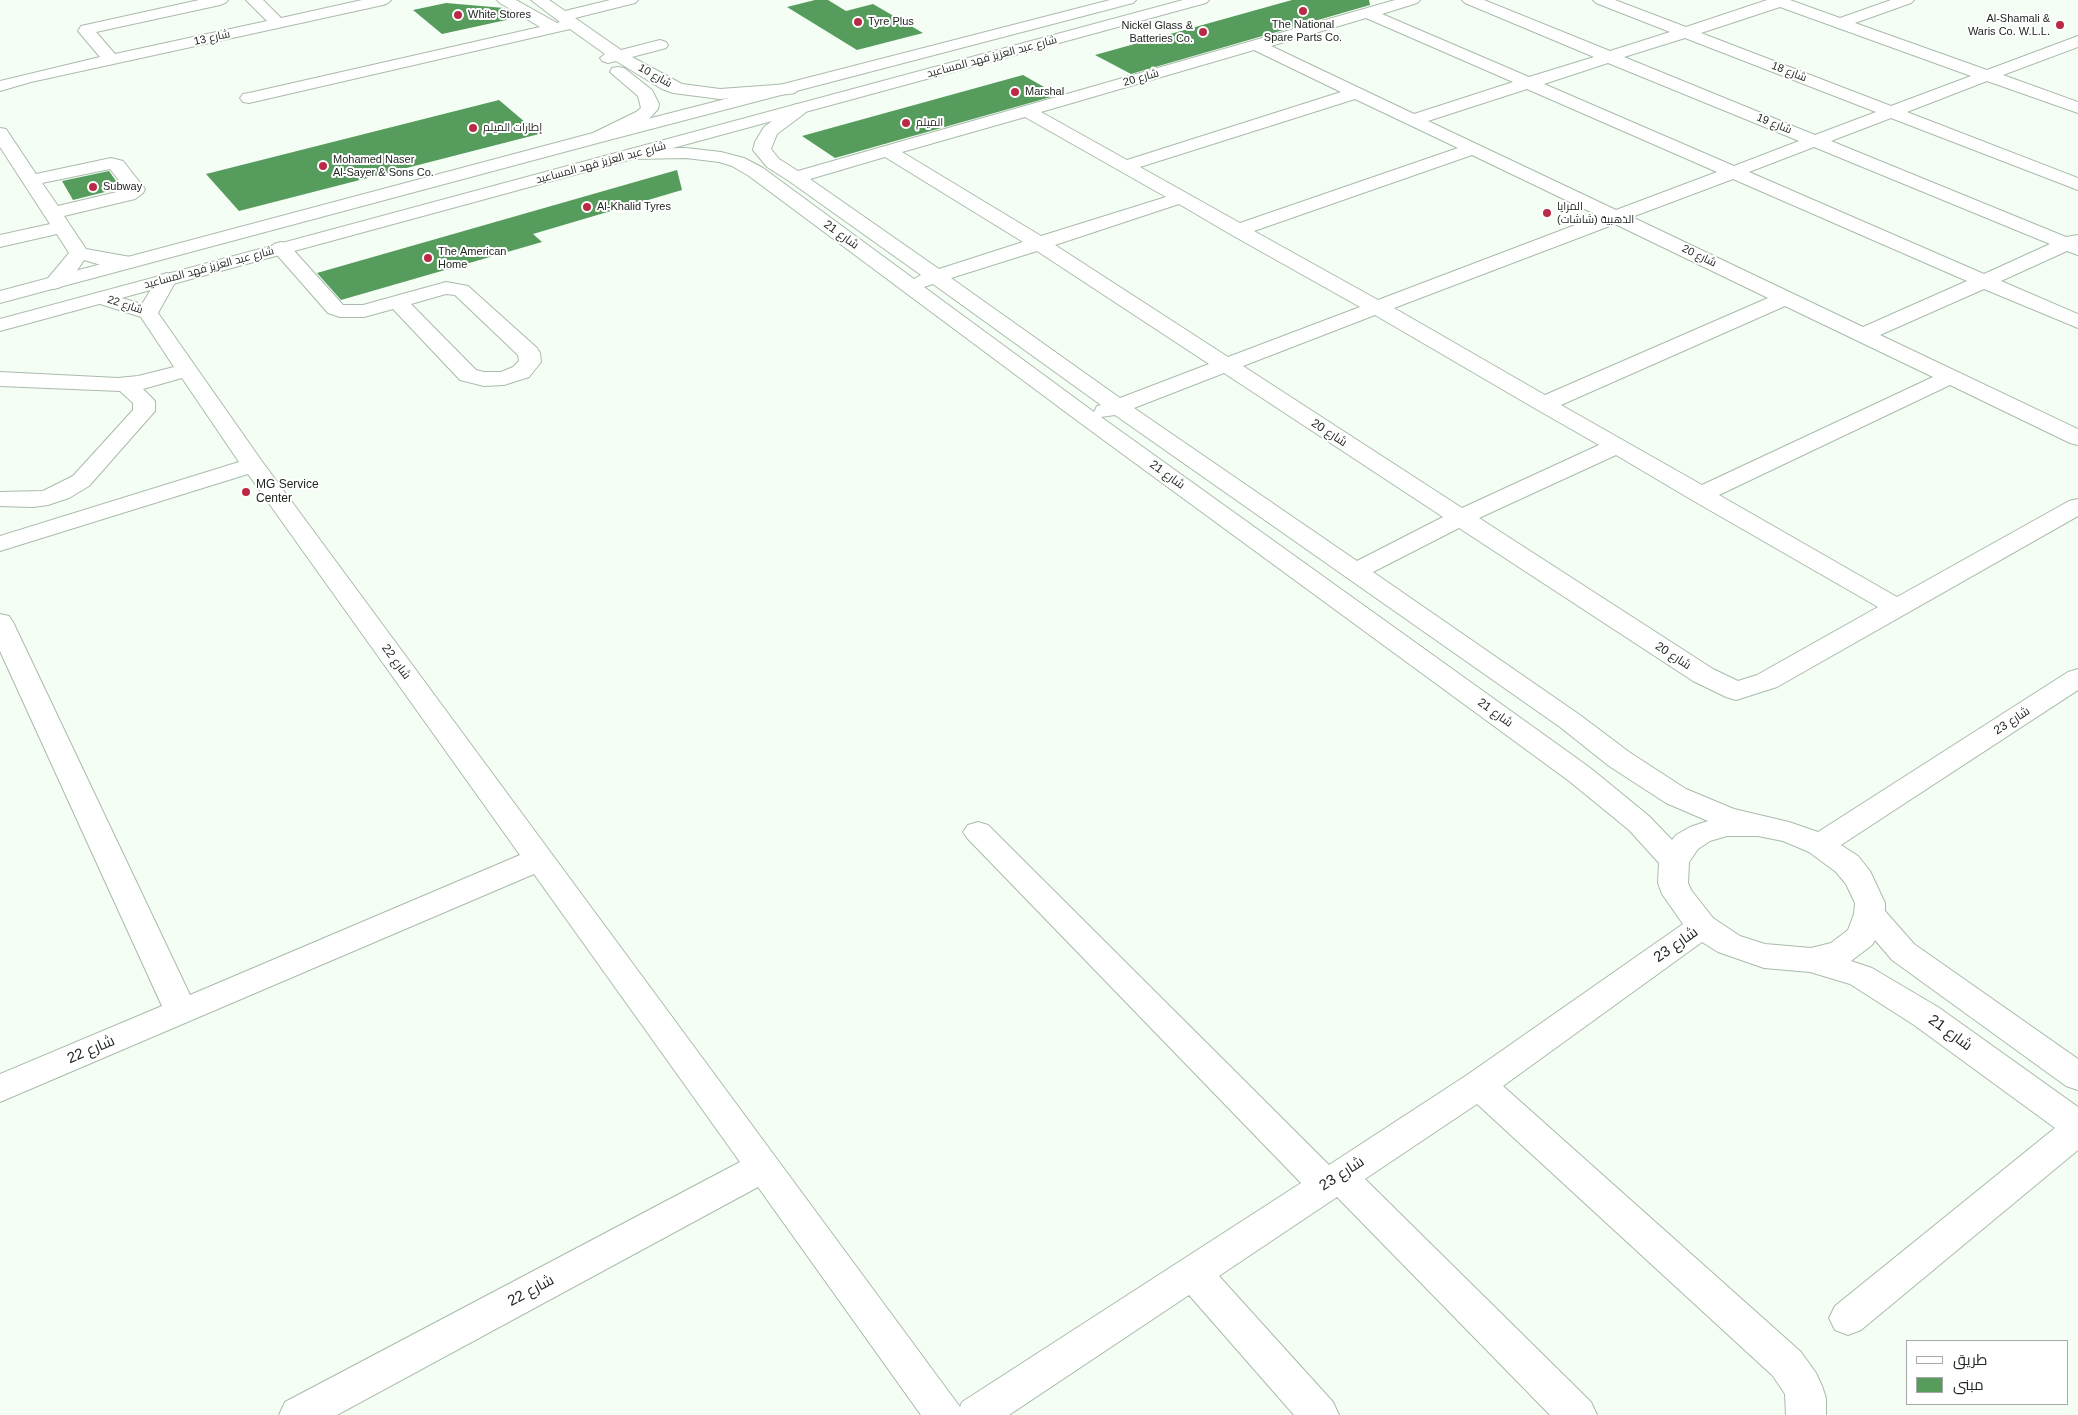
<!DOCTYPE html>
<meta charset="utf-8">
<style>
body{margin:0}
#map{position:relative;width:2078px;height:1415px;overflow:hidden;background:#f4fef4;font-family:Arial,Cairo,sans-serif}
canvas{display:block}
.legend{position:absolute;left:1906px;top:1340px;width:162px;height:65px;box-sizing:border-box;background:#fff;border:1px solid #a6a9a6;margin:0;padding:6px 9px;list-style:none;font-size:15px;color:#212721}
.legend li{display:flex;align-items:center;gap:10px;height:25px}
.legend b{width:25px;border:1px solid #a6a9a6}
</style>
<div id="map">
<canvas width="2078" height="1415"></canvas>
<ul class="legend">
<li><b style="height:6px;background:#fff"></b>طريق</li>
<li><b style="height:14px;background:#559c5d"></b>مبنى</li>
</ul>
</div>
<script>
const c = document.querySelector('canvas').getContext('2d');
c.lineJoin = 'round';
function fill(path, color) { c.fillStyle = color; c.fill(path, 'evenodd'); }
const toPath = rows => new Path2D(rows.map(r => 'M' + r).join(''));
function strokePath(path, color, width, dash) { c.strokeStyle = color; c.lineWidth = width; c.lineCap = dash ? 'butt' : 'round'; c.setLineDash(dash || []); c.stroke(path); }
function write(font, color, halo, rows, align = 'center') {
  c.font = font + ' Arial,Cairo,sans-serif'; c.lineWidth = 4; c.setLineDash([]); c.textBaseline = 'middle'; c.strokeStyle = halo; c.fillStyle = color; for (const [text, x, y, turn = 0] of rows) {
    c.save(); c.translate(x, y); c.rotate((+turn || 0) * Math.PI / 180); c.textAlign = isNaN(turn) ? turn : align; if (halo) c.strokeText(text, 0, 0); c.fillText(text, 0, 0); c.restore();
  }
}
fill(toPath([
 [815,0,828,0,846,11,873,4,923,33,857,50,787,7],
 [1292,0,1369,0,1370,5,1131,74,1095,55],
 [446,3,504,8,520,17,442,34,413,10],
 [1023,75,1058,95,835,158,802,136],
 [499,100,539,134,239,211,206,174],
 [677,170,682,190,533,234,542,242,341,300,317,273],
 [109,171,121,188,73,200,62,181]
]), '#559c5d');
const minor = toPath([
 [199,0,228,0,225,3,220,5,96,32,115,54,267,21,246,0,263,0,281,18,362,0,391,0,388,3,383,5,31,82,0,91,0,81,100,57,78,31,81,26,199,0],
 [497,0,516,0,557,23,560,22,531,0,549,0,565,11,610,0,638,0,635,3,575,18,621,50,660,40,666,42,668,45,666,48,632,57,682,84,720,89,789,84,795,85,798,89,795,93,789,94,720,99,673,93,662,89,616,61,608,63,602,61,600,58,605,54,570,29,249,103,243,102,240,98,243,94,249,93,540,27,500,3,497,0],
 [1395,0,1420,0,1417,3,1382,14,1529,77,1594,57,1465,3,1462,0,1484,0,1610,51,1670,32,1596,3,1593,0,1615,0,1686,27,1767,0,1790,0,1840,18,1891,0,1914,0,1911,3,1855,23,1987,70,2078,36,2078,47,2003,75,2078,102,2078,113,1987,81,1907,112,2078,178,2078,190,1891,118,1831,141,2066,237,2078,235,2078,255,2067,251,2001,281,2078,314,2078,328,1984,289,1880,335,2078,429,2078,445,2070,443,1950,385,1719,495,1897,597,2069,501,2078,499,2078,516,1777,687,1736,700,1726,697,1693,681,1459,528,1373,572,1580,715,1629,752,1686,789,1734,809,1789,822,1818,832,2068,672,2078,669,2078,690,1841,845,1858,856,1870,871,1885,903,1885,911,1914,944,2078,1059,2078,1090,2066,1086,1892,960,1875,940,1872,945,1851,961,1872,968,1938,1007,2078,1107,2078,1150,1861,1330,1848,1335,1835,1330,1829,1318,1835,1306,2055,1128,1914,1025,1850,984,1810,972,1764,968,1718,952,1702,942,1503,1086,1801,1352,1816,1373,1822,1386,1826,1398,1826,1415,1786,1415,1785,1394,1773,1376,1477,1104,1365,1179,1591,1402,1597,1415,1550,1415,1337,1197,1219,1276,1333,1402,1339,1415,1294,1415,1189,1295,1009,1415,921,1415,758,1187,337,1415,279,1415,285,1402,740,1162,534,874,0,1102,0,1074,162,1006,0,651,0,614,9,616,13,622,190,995,520,855,248,474,0,551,0,536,239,462,182,378,143,389,155,401,155,411,89,486,69,498,48,505,33,507,0,506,0,492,43,491,73,476,133,410,133,403,120,391,0,386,0,372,118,378,138,376,174,367,141,317,94,302,91,298,94,294,101,292,142,304,160,275,167,273,174,275,177,279,158,313,261,460,960,1407,962,1402,1301,1183,968,839,963,832,968,825,978,822,988,825,1329,1165,1467,1075,1683,924,1662,894,1658,883,1659,863,1629,830,1569,781,1079,422,749,176,732,166,719,162,686,158,633,159,627,158,624,154,627,150,633,149,686,148,721,152,744,158,763,168,914,279,921,275,789,181,767,167,753,150,755,142,764,127,793,105,799,104,805,105,808,109,805,113,777,134,771,149,779,159,798,171,1395,0],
 [1780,7,1971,76,1891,106,1701,33,1780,7],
 [1366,18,1513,82,1414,114,1271,46,1366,18],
 [1685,38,1876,112,1815,135,1624,57,1685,38],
 [1254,50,1341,92,1127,160,1041,112,1254,50],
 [1608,63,1799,141,1734,166,1544,84,1608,63],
 [1527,89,1717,172,1616,210,1428,121,1527,89],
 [1355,99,1458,148,1240,223,1140,167,1355,99],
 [1025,117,1166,197,1041,236,902,152,1025,117],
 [1814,147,2050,244,1984,274,1749,172,1814,147],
 [1472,155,1599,216,1378,300,1254,231,1472,155],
 [885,157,1023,242,939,269,810,179,885,157],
 [1733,179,1967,281,1863,327,1632,217,1733,179],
 [1179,204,1230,234,1360,307,1228,357,1055,245,1179,204],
 [1615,224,1768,298,1545,395,1394,308,1615,224],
 [1037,251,1209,364,1120,398,951,278,1037,251],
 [933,284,1101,405,1097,406,1094,412,924,287,933,284],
 [1785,306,1933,377,1702,485,1561,405,1785,306],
 [1375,315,1536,409,1599,445,1462,508,1243,366,1375,315],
 [1224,373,1443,517,1357,561,1134,408,1224,373],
 [1115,415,1560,727,1609,766,1666,803,1708,821,1690,827,1676,835,1672,840,1649,816,1589,767,1101,417,1115,415],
 [1616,455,1692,500,1878,607,1757,675,1738,681,1713,669,1479,518,1616,455],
 [1727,836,1758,836,1783,841,1809,852,1836,872,1846,884,1855,903,1854,914,1848,930,1831,943,1811,948,1765,944,1740,936,1713,918,1691,890,1688,883,1689,862,1698,849,1710,841,1727,836],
 [618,67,624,68,652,90,659,104,658,109,648,120,605,141,599,142,593,141,590,137,593,133,636,112,641,108,638,96,610,72,612,68,618,67],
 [0,128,6,129,36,174,111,158,123,161,145,189,143,193,135,199,64,216,86,249,136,258,139,262,136,266,129,268,101,265,84,260,76,272,61,287,54,289,47,287,44,283,69,253,57,234,0,247,0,235,50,224,0,147,0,128],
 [110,169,125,188,121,191,58,206,42,183,110,169],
 [281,242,288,244,343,305,363,305,446,282,468,286,537,348,540,353,541,362,529,377,504,385,484,386,460,380,393,309,364,317,340,317,328,313,271,248,274,244,281,242],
 [446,294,455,295,518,355,519,361,513,367,501,372,484,372,476,370,411,304,446,294]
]);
const major = toPath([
 [1110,0,1136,0,1133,3,605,141,0,303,0,291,593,133,1110,0],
 [1183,0,1209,0,1206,3,0,331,0,319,1183,0]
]);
strokePath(minor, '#aabbab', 2);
strokePath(major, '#aabbab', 2);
fill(minor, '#fff');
fill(major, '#fff');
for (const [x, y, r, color] of [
 [1303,11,5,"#ba2945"],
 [458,15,5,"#ba2945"],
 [858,22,5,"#ba2945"],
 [2060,25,5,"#ba2945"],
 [1203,32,5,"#ba2945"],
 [1015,92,5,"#ba2945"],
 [906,123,5,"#ba2945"],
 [473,128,5,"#ba2945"],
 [323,166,5,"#ba2945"],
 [93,187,5,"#ba2945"],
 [587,207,5,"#ba2945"],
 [1547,213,5,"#ba2945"],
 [428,258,5,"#ba2945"],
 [246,492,5,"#ba2945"]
]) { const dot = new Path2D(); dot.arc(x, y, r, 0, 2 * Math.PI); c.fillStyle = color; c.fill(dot); strokePath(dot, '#fff', 2); }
write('11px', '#212721', '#fff', [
 ["White Stores",468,15],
 ["Al-Shamali &",2050,19,"right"],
 ["Waris Co. W.L.L.",2050,32,"right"],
 ["Tyre Plus",868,22],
 ["The National",1303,25,"center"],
 ["Spare Parts Co.",1303,38,"center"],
 ["Nickel Glass &",1193,26,"right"],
 ["Batteries Co.",1193,39,"right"],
 ["Marshal",1025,92],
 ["الميلم",916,123],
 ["إطارات الميلم",483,128],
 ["Mohamed Naser",333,160],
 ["Al-Sayer & Sons Co.",333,173],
 ["Subway",103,187],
 ["Al-Khalid Tyres",597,207],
 ["المرايا",1557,207],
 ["الذهبية (شاشات)",1557,220],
 ["The American",438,252],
 ["Home",438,265]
], 'left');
write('11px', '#212721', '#fff', [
 ["شارع 13",212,38,-13],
 ["شارع عبد العزيز فهد المساعيد",992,57,-15],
 ["شارع 18",1789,72,21],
 ["شارع 10",655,76,29],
 ["شارع 20",1141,78,-16],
 ["شارع 19",1774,124,22],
 ["شارع عبد العزيز فهد المساعيد",601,163,-15],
 ["شارع 20",1699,256,26],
 ["شارع عبد العزيز فهد المساعيد",209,268,-15],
 ["شارع 22",125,305,18]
]);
write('12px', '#212721', '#fff', [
 ["شارع 21",841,235,36],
 ["شارع 20",1329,433,33],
 ["شارع 21",1167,475,36],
 ["شارع 20",1673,656,33],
 ["شارع 22",396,662,54],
 ["شارع 21",1495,713,36],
 ["شارع 23",2012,721,-33]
]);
write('12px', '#212721', '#fff', [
 ["MG Service",256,485],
 ["Center",256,499]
], 'left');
write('15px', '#212721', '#fff', [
 ["شارع 23",1676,945,-35],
 ["شارع 21",1950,1033,36],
 ["شارع 22",91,1050,-23],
 ["شارع 23",1342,1174,-33],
 ["شارع 22",531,1291,-28]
]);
</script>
